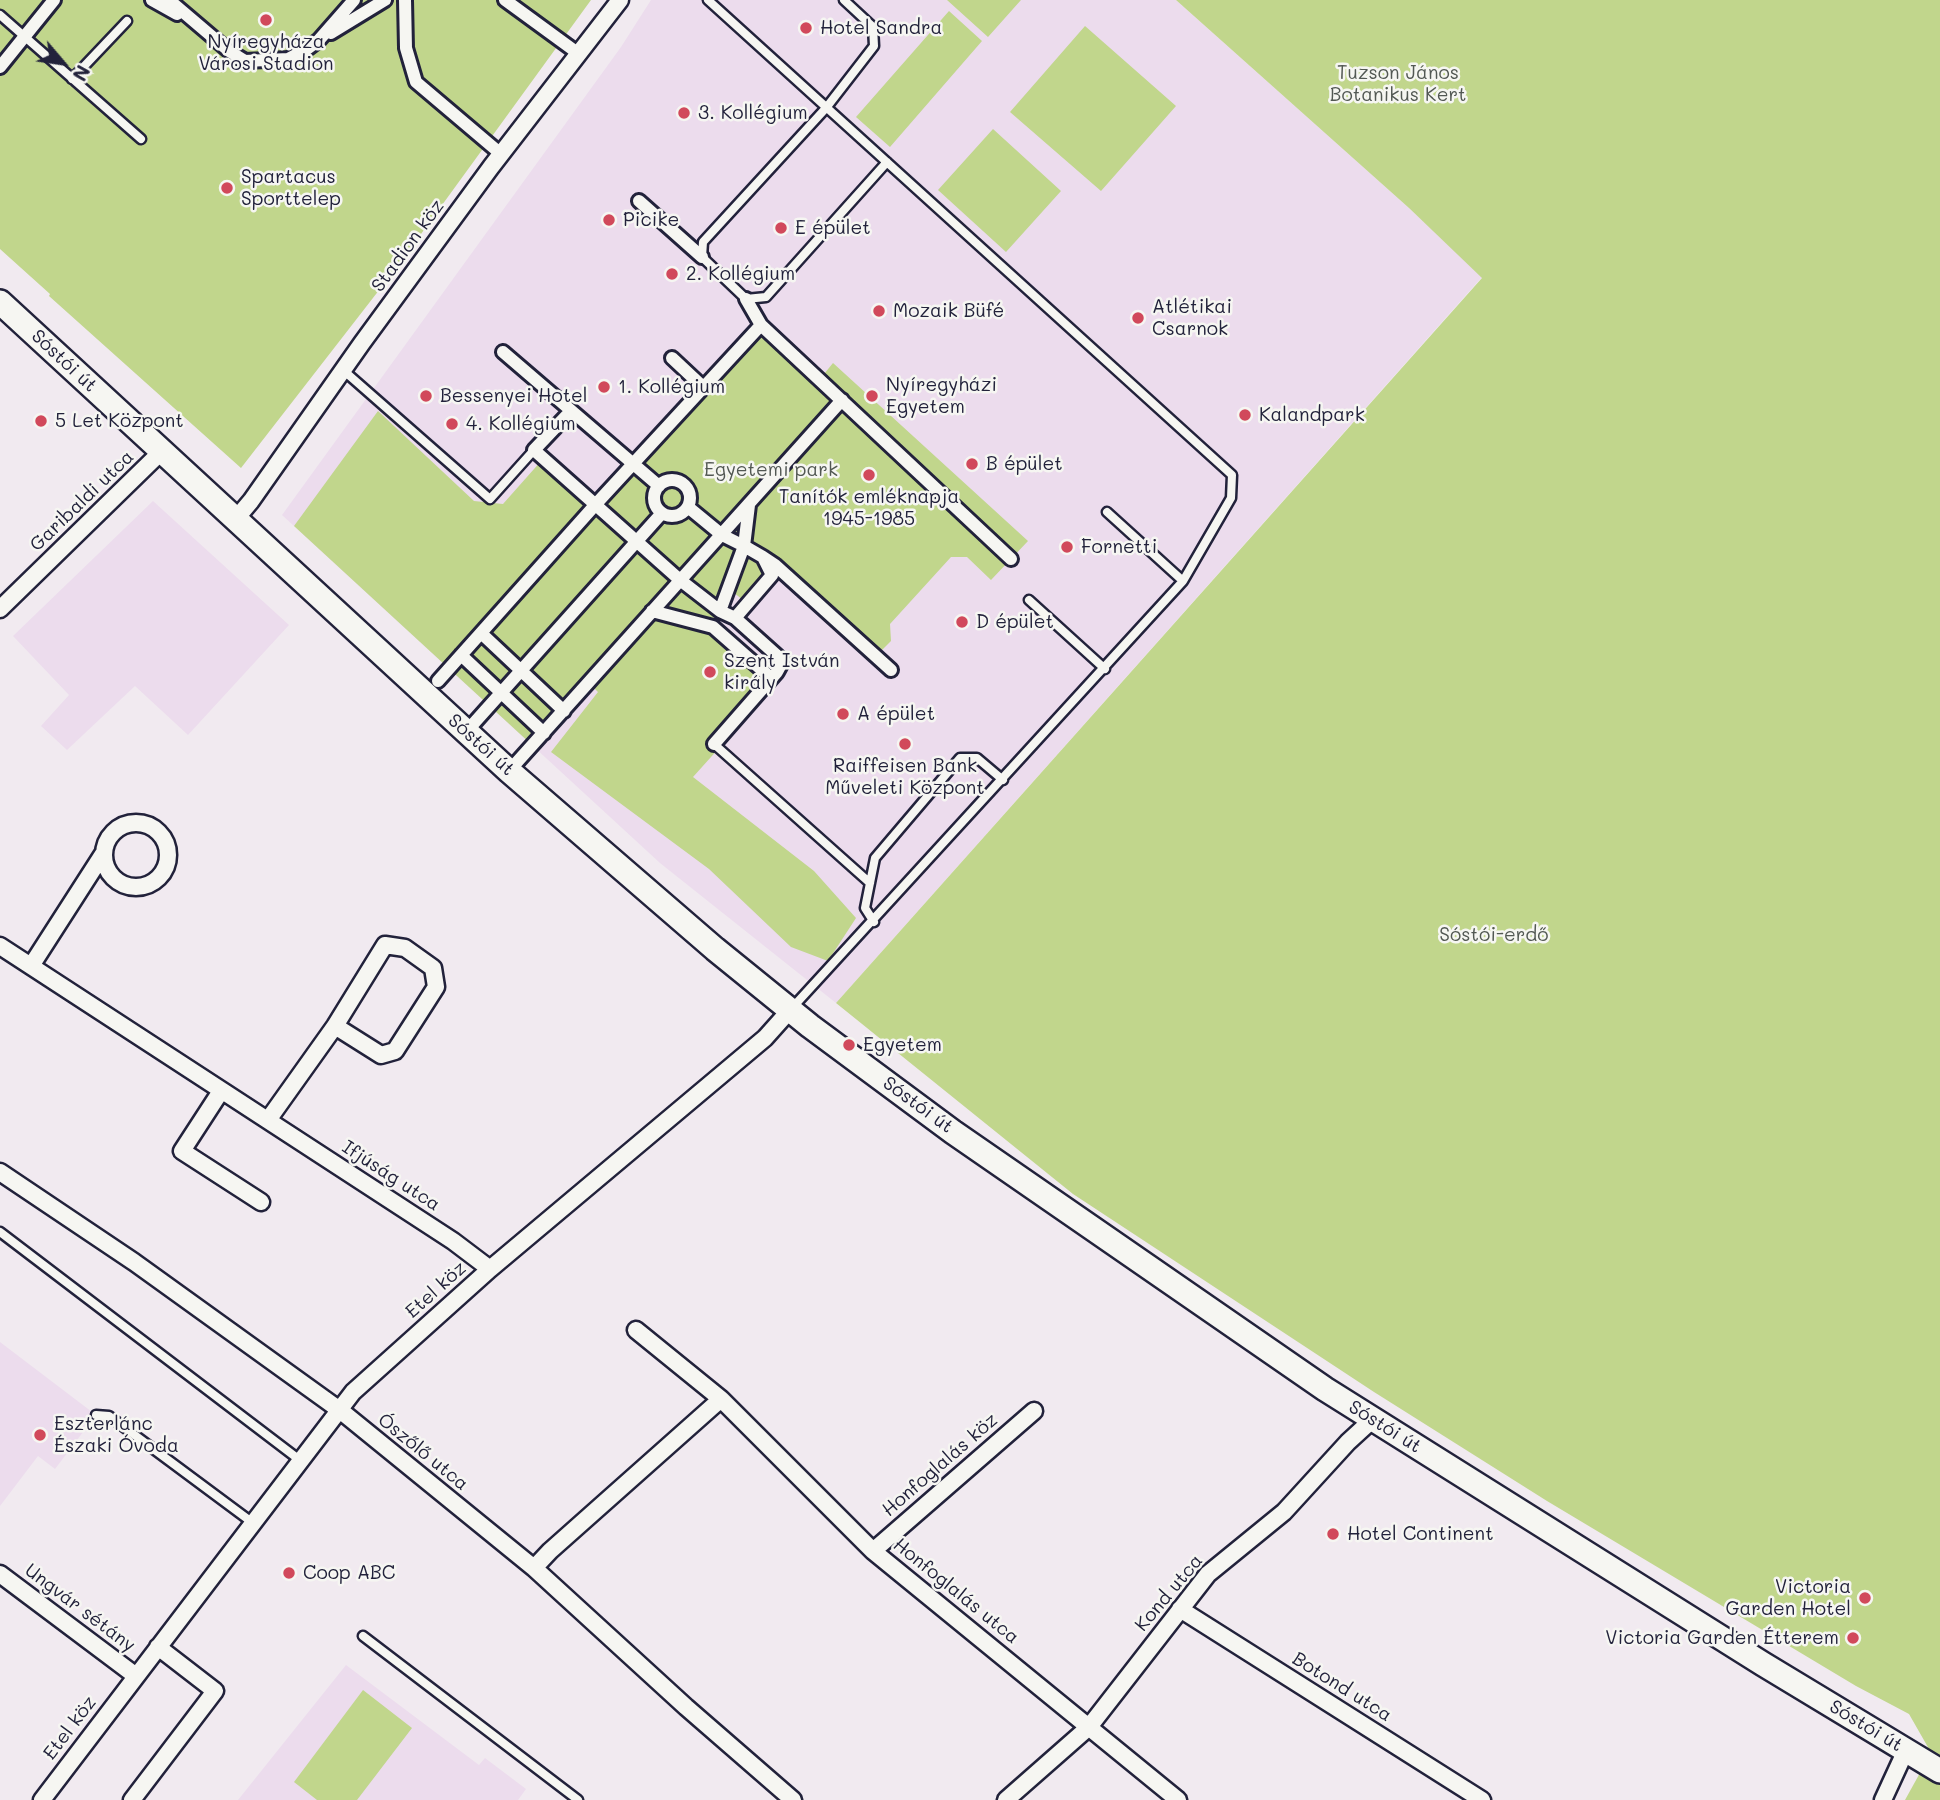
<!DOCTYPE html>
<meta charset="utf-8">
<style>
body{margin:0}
#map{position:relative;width:1940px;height:1800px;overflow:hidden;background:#f1eaf0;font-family:Mali,sans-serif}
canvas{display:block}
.north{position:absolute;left:28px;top:28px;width:70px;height:70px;-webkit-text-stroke:5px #f6f6f2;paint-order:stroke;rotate:119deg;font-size:19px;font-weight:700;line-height:28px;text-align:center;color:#22223b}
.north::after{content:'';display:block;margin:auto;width:24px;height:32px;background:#22223b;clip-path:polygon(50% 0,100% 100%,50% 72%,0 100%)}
</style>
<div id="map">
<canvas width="1940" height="1800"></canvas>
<div class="north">N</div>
</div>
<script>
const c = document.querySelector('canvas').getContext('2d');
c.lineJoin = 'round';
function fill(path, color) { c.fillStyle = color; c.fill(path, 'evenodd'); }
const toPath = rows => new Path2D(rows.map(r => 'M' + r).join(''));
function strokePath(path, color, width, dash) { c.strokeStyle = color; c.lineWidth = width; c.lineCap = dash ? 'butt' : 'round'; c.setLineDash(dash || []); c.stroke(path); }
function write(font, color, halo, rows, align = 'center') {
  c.font = font + ' Mali,sans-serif'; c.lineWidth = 5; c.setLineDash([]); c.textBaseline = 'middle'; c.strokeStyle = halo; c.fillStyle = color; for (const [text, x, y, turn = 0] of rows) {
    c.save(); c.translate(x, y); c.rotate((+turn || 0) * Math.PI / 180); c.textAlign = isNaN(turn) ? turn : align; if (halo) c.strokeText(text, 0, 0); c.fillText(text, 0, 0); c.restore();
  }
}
fill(toPath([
 [651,0,1176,0,1409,208,1482,277,836,1003,660,863,282,515,621,47],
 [153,501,289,625,188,735,135,686,67,750,41,726,69,695,13,636],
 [0,1342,96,1415,55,1469,38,1456,0,1506],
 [346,1665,479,1765,485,1758,526,1789,518,1800,238,1800]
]), '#ecdced');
fill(toPath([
 [0,0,591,0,397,267,241,468,49,296,50,294,0,249],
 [947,0,1021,0,988,37],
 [1176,0,1940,0,1940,1800,1905,1800,1926,1762,1929,1749,1909,1714,1856,1686,1547,1501,1374,1392,1073,1194,836,1003,1482,278,1409,208],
 [949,11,982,41,890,147,856,117],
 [1085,26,1176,106,1101,191,1010,112],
 [993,129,1061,191,1006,252,938,190],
 [762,330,820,379,833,363,1028,541,991,580,967,557,951,557,890,624,891,641,874,658,781,574,762,593,743,600,728,588,709,612,783,677,693,777,814,871,856,918,828,961,791,947,709,869,551,752,598,692,589,683,532,745,294,526,378,411,474,501,503,504,542,460,596,508],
 [363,1690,412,1728,357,1800,317,1800,294,1782]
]), '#c1d68c');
const service = toPath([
 [708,0,1232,475,1231,498,1183,581,792,1008],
 [844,0,873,27,874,46,826,108,703,242,702,257,746,299,766,297,887,162],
 [0,15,141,139],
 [72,79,127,21],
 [343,370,490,499,534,450],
 [1107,512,1183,581],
 [1029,600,1105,669],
 [714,744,870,883],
 [874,922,865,908,875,858,960,758,977,758,1003,780],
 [0,1232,301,1461],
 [96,1415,109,1416,253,1523],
 [363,1636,578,1800]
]);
const pedestrian = toPath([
 [152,0,177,14],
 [169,0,229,51,245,61,288,59,307,49,319,40,354,0],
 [405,0,406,48,416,82,501,154],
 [505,0,579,54],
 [331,33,385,0],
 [0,67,54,0],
 [639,201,702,257],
 [746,299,761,325,1011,559],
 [503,352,659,486],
 [672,358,703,387],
 [571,411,534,450,680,580,720,611],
 '654 498a18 18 0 1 1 36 0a18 18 0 1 1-36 0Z',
 [688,507,722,535,744,546,720,611,735,618,783,661,777,672,714,744],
 [763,557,775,565,891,670],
 [652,611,713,627,771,678],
 [735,618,772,575,763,557,744,546,749,505],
 [481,633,564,711],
 [461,655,544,733],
 [438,681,596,504,761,325],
 [466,732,662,513],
 [509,771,842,400]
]);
const minor = toPath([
 [235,520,251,501,362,343,491,167,620,0],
 [0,609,162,451],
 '104 855a32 32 0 1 1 64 0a32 32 0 1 1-64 0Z',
 [0,946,453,1241,490,1269],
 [31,966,103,854],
 [221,1091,182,1151,261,1202],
 [268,1120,335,1026,385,945,405,948,433,968,436,987,395,1051,381,1055,335,1026],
 [0,1172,134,1262,341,1411,534,1568,686,1707,793,1800],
 [636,1330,721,1399],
 [873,1551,1034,1411],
 [534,1568,550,1551,721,1399,873,1551,1178,1800],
 [0,1574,136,1676],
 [1180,1609,1482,1800],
 [42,1800,353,1392,490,1269,765,1038,790,1010],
 [132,1800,215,1691,158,1647],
 [1006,1800,1089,1727,1208,1574,1284,1512,1348,1442,1372,1420],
 [1883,1800,1906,1750]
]);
const secondary = toPath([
 [0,302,509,771,715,949,810,1026,953,1132,1325,1389,1763,1664,1940,1771]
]);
strokePath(service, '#22223b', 13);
strokePath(pedestrian, '#22223b', 18);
strokePath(minor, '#22223b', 21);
strokePath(secondary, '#22223b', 28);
strokePath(service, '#f6f6f2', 8);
strokePath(pedestrian, '#f6f6f2', 12);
strokePath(minor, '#f6f6f2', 16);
strokePath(secondary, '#f6f6f2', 23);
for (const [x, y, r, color] of [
 [266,20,7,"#d1495b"],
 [806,28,7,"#d1495b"],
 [684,113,7,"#d1495b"],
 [227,188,7,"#d1495b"],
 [609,220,7,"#d1495b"],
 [781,228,7,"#d1495b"],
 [672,274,7,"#d1495b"],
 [879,311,7,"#d1495b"],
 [1138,318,7,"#d1495b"],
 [604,387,7,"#d1495b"],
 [426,396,7,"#d1495b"],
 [872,396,7,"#d1495b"],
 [1245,415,7,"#d1495b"],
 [41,421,7,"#d1495b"],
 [452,424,7,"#d1495b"],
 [972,464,7,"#d1495b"],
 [869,475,7,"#d1495b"],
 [1067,547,7,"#d1495b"],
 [962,622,7,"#d1495b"],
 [710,672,7,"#d1495b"],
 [843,714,7,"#d1495b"],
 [905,744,7,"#d1495b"],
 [849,1045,7,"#d1495b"],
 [40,1435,7,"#d1495b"],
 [1333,1534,7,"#d1495b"],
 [289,1573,7,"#d1495b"],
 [1865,1598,7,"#d1495b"],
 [1853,1638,7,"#d1495b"]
]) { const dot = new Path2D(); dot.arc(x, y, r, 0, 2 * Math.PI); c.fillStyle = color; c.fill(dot); strokePath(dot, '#f6f6f2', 2.5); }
write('19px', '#22223b', '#f6f6f2', [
 ["Hotel Sandra",820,28],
 ["Nyíregyháza",266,42,"center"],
 ["Városi Stadion",266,64,"center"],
 ["3. Kollégium",698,113],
 ["Spartacus",241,177],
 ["Sporttelep",241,199],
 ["Picike",623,220],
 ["E épület",795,228],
 ["2. Kollégium",686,274],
 ["Atlétikai",1152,307],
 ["Csarnok",1152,329],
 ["Mozaik Büfé",893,311],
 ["Nyíregyházi",886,385],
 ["Egyetem",886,407],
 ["1. Kollégium",618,387],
 ["Bessenyei Hotel",440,396],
 ["Kalandpark",1259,415],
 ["5 Let Központ",55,421],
 ["4. Kollégium",466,424],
 ["B épület",986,464],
 ["Tanítók emléknapja",869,497,"center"],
 ["1945-1985",869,519,"center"],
 ["Fornetti",1081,547],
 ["D épület",976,622],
 ["Szent István",724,661],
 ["király",724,683],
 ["A épület",857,714],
 ["Raiffeisen Bank",905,766,"center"],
 ["Műveleti Központ",905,788,"center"],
 ["Egyetem",863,1045],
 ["Eszterlánc",54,1424],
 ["Északi Óvoda",54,1446],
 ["Hotel Continent",1347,1534],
 ["Coop ABC",303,1573],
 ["Victoria",1851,1587,"right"],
 ["Garden Hotel",1851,1609,"right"],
 ["Victoria Garden Étterem",1839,1638,"right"]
], 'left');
write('19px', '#525853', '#f6f6f2', [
 ["Tuzson János",1398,73],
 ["Botanikus Kert",1398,95],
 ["Egyetemi park",771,470],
 ["Sóstói-erdő",1494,935]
]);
write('19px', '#22223b', '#f6f6f2', [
 ["Stadion köz",408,246,-54],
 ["Sóstói út",64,361,43],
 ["Garibaldi utca",82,501,-44],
 ["Sóstói út",481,745,42],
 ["Sóstói út",918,1105,36],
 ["Ifjúság utca",391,1176,33],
 ["Etel köz",436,1290,-42],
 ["Sóstói út",1385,1427,32],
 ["Ószőlő utca",423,1452,39],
 ["Honfoglalás köz",940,1465,-41],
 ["Honfoglalás utca",956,1591,39],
 ["Kond utca",1169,1593,-50],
 ["Ungvár sétány",80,1608,37],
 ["Botond utca",1342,1687,32],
 ["Sóstói út",1866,1726,31],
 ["Etel köz",70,1728,-53]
]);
</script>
